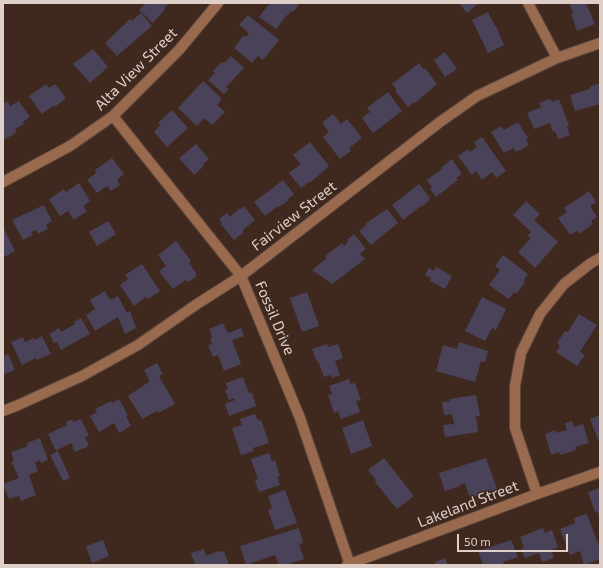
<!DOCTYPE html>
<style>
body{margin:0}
#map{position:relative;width:603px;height:568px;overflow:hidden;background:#3f291e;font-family:"Exo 2",sans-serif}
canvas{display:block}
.frame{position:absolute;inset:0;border:4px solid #decfc9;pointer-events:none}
.scale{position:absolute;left:457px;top:534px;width:111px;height:18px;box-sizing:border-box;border:2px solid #decfc9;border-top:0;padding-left:5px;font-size:12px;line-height:14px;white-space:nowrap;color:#decfc9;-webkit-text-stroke:3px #3f291e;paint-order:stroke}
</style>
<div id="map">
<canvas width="603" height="568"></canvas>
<div class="frame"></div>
<div class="scale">50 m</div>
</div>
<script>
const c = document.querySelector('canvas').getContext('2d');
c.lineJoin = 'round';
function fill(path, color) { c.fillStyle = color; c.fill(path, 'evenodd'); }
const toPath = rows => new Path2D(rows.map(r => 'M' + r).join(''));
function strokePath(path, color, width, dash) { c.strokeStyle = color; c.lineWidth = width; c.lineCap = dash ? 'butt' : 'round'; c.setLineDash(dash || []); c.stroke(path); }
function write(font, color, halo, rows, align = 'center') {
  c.font = font + ' "Exo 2",sans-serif'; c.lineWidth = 3.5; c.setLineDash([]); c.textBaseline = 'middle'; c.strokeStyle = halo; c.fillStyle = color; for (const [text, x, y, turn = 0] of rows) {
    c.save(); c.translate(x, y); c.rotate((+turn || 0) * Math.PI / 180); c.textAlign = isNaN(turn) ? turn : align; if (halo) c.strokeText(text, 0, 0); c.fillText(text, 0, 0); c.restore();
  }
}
fill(toPath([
 [146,3,169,3,164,8,165,9,153,23,139,10],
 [270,3,296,3,299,5,293,12,291,11,288,15,287,15,276,29,259,17],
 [459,3,479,3,467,13],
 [569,3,586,3,595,24,577,31,571,14,573,13],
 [488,12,495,26,496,26,504,45,488,53,472,20],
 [141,13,152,26,117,56,105,43,130,19,132,21],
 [248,15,279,40,263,60,258,56,252,63,234,48,243,36,246,37,249,33,239,25],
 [93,49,108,67,90,83,73,64],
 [445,52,457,69,445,77,434,60],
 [231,56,244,68,226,87,229,89,224,94,208,80,215,73,213,71,222,62,224,63],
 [419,63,423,69,425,68,437,84,415,103,414,102,408,107,395,91,397,90,392,84],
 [203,81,222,99,217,105,225,112,212,125,204,118,197,126,178,108],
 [600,83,600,104,575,111,570,95,590,89,590,87],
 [46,84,49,88,55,84,66,98,55,107,54,105,42,114,29,96],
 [388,92,402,111,373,133,362,118,370,112,367,108],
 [550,99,552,102,559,99,569,126,567,127,570,135,558,139,555,131,553,132,550,123,534,129,527,113,541,107,539,103],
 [7,101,10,106,19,101,30,117,23,122,24,124,15,129,17,132,4,140,3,139,3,104],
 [172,110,188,128,167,147,154,132,160,125,158,123],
 [333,114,341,124,347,119,362,138,349,148,351,151,340,159,323,137,329,132,322,123],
 [518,122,528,138,526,140,529,145,516,152,513,148,504,153,491,132,501,126,504,130],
 [482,137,506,171,496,178,492,172,482,180,476,171,472,175,458,156,468,149,470,152,477,147,474,142],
 [310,142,329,166,310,183,309,182,301,188,289,173,301,164,293,155],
 [196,144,209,159,203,164,204,166,194,175,179,158],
 [112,158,124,174,117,180,120,185,111,191,107,186,97,193,87,180,96,173,95,170],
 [452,159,462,174,456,178,458,180,436,197,430,189,432,188,427,180,442,169,441,168],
 [283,180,294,194,288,199,289,200,279,207,278,206,265,216,254,202],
 [79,183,90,201,83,206,87,211,74,220,68,211,60,216,49,199,64,189,66,192],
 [419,184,430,198,428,200,429,201,421,207,421,206,403,220,392,205],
 [589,191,596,202,590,206,597,217,591,221,593,224,579,234,577,231,570,235,558,218,567,212,564,208],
 [526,201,540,214,534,220,558,242,535,268,518,252,531,238,527,236,531,232,513,215],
 [44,205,52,221,46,225,48,229,38,234,36,230,31,232,33,235,23,240,12,220],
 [244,206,255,220,243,230,244,232,234,240,221,224,222,223,219,219,227,213,230,217,240,208,241,209],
 [387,209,398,223,371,245,359,231,366,226,365,224],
 [108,221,116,234,97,246,89,232],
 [3,227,15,251,4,257,3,255],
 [354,234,366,249,360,254,365,259,332,284,312,270,327,258,325,256,342,243,344,246,348,242,347,240],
 [176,241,191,261,189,263,196,273,195,274,197,276,188,282,186,280,173,289,159,271,166,266,158,255],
 [503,255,528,274,524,280,525,282,516,294,514,292,509,299,489,285,500,270,495,266],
 [142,264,160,291,148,299,146,297,134,306,120,285,128,279,125,275],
 [436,267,452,276,445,289,430,281,431,278,425,275,429,268,434,271],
 [105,291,110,300,118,296,127,313,130,311,136,328,125,334,118,317,95,331,86,315,95,309,90,300],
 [307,292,319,326,302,332,290,298],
 [482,297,506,309,496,330,492,328,485,341,465,331],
 [579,314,597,325,580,352,585,355,577,366,556,352,560,346,557,343,565,331,568,332],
 [81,318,90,334,61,350,57,342,54,343,49,334,59,328,61,332,75,324,74,322],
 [223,323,227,332,228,331,229,333,241,328,244,336,232,340,241,364,224,371,218,355,213,357,208,345,212,344,210,338,212,337,209,329],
 [42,336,51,354,37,360,36,358,22,365,11,342,23,337,25,342,34,338,35,340],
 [459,342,488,351,485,362,481,361,475,382,436,371,443,345,457,349],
 [327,344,328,347,338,344,343,358,335,361,340,375,332,378,331,375,324,377,318,361,317,362,312,349],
 [8,354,15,370,3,375,3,356],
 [157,363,163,374,159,376,175,404,158,413,157,411,142,419,128,396,150,381,144,370],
 [243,377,249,393,252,393,256,406,229,416,225,404,235,400,234,398,229,400,225,390,228,389,226,383],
 [349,379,351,384,355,383,361,400,356,401,360,412,341,419,338,411,334,413,328,395,332,394,329,386],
 [476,395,480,416,476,416,478,432,445,437,443,425,454,424,452,414,444,415,442,402,450,401,450,399],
 [119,399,128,415,126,416,131,426,119,433,114,423,99,432,90,416,97,412,95,409,111,401,112,403],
 [255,414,258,421,261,420,269,443,253,448,254,451,241,455,232,428,242,425,240,419],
 [600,415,600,439,598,440,590,419],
 [72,419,73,422,81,419,89,436,85,437,89,446,75,452,71,443,56,451,48,434,67,425,66,422],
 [363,420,372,446,351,454,342,428],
 [572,421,574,427,583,424,589,443,575,447,576,450,560,455,559,452,551,455,545,434,555,430,556,433,567,430,565,423],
 [40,438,48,460,41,463,40,460,35,462,38,471,29,475,36,495,21,501,19,496,9,499,3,484,19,478,11,461,14,461,11,452,28,446,27,443],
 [58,451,70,478,63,481,50,455],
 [269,453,272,461,275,460,280,476,277,477,280,485,259,492,255,480,258,479,251,459],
 [384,458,414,496,397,509,375,482,376,480,368,470],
 [486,458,497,489,470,498,465,483,459,485,460,486,445,491,439,473],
 [600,488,600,520,597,511,595,512,588,492],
 [285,490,297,523,275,530,268,510,272,508,268,496],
 [587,514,600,549,600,559,584,565,580,551,570,555,560,529,575,523,574,518],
 [299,528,303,543,299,544,304,559,286,565,279,565,275,555,246,565,240,546],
 [543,528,545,533,552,530,558,547,551,550,554,558,542,562,539,553,525,558,521,548,524,547,520,537],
 [103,540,109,556,92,563,86,546],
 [511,540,518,557,503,562,504,565,483,565,478,551],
 [204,549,206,556,218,551,219,552,224,551,229,565,195,565,191,553],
 [445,558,448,565,436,565,435,562]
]), '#494258');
const minor = toPath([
 [528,3,557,58],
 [113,116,241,276,300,418,350,565],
 [3,182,70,146,113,116,179,50,218,3],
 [3,411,16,406,82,376,138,345,197,304,241,276,440,122,477,96,557,58,600,43],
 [537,494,515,428,515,386,521,353,540,314,564,284,591,263,600,258],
 [347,565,537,494,600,472]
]);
strokePath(minor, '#5c473d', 12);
strokePath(minor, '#996a4d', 10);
write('15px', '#decfc9', '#3f291e', [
 ["Alta View Street",136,69,-45],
 ["Fairview Street",294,216,-38],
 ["Fossil Drive",275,318,67],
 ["Lakeland Street",468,504,-21]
]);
</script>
